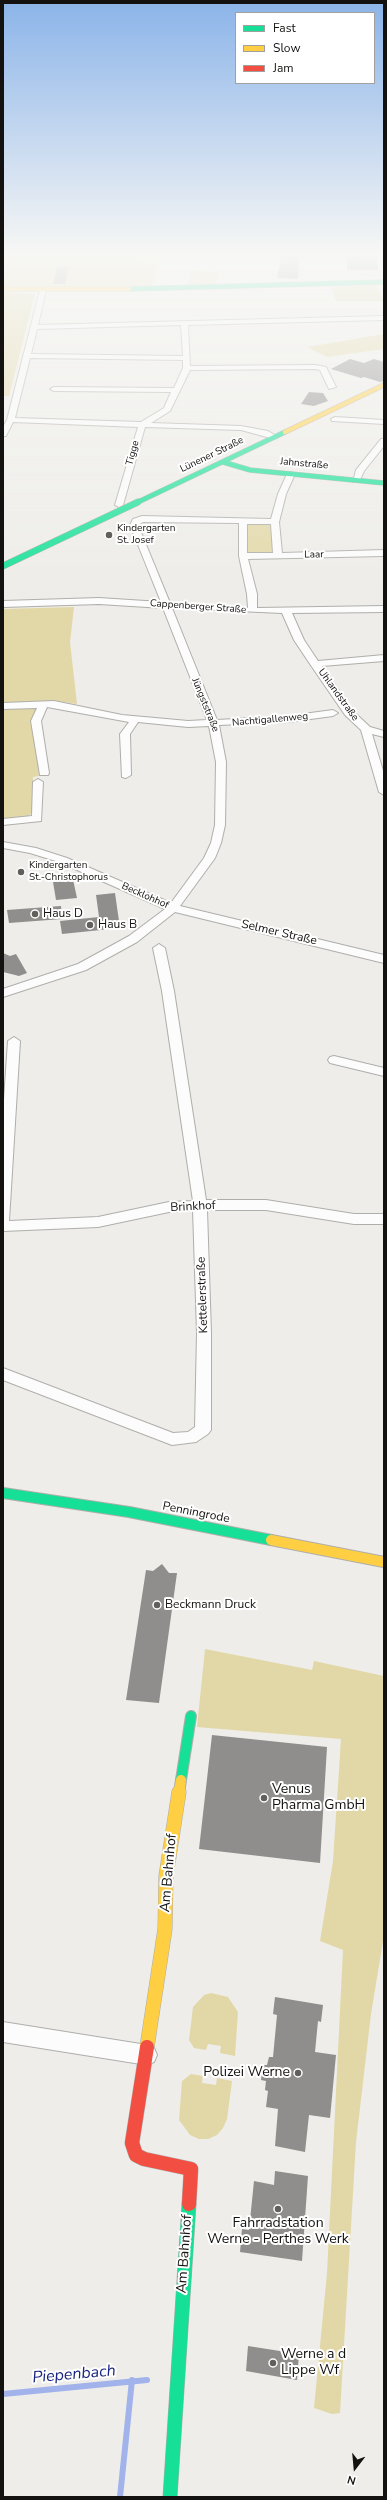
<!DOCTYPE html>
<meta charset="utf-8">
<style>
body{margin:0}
#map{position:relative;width:387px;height:2500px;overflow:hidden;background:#eeede9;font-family:"Nunito Sans",sans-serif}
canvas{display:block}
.frame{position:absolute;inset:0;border:4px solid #131210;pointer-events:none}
.legend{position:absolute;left:235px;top:12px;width:140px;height:72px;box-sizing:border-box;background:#fff;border:1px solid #a1a09f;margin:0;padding:5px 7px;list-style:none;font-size:12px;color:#131210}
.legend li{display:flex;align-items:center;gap:8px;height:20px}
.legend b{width:20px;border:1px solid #a1a09f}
.north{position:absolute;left:335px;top:2448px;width:40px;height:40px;-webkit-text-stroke:3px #fff;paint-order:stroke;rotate:196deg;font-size:11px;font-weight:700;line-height:16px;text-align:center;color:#131210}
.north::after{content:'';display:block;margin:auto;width:14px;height:18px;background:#131210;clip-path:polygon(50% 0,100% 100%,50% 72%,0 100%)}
</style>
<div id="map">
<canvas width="387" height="2500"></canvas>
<div class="frame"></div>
<ul class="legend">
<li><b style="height:5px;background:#16e098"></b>Fast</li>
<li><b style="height:5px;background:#ffcf43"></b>Slow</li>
<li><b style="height:5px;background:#f24e42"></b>Jam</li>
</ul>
<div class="north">N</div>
</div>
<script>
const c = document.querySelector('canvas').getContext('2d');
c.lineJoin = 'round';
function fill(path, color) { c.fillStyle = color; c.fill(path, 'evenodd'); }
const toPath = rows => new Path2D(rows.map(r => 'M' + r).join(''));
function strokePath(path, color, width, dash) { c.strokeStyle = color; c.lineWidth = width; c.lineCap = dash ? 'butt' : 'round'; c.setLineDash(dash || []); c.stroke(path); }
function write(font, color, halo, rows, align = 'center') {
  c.font = font + ' "Nunito Sans",sans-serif'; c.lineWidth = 4; c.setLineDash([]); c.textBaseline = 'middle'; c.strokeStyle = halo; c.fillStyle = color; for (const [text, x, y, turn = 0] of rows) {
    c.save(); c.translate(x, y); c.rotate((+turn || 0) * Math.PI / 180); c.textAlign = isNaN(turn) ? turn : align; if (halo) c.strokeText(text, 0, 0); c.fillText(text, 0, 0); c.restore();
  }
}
fill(toPath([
 [3,253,49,253,159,257,152,286,3,288],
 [191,271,219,272,215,286,188,286],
 [376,285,384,301,336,301,331,287],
 [3,292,35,294,9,396,3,396],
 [384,334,384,349,327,357,307,347],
 [247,523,271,524,274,554,248,554],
 [74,607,70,642,77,704,56,701,3,703,3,609],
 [40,706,33,721,39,776,33,777,33,812,26,818,3,821,3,708],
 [205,1649,312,1670,314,1661,384,1676,384,1935,371,2014,356,2142,340,2413,332,2414,314,2408,327,2273,343,1950,320,1941,333,1861,341,1739,197,1727],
 [211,1993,228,1997,238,2012,235,2056,220,2053,221,2046,208,2044,206,2050,194,2048,189,2040,193,2007,204,1995],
 [191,2074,203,2076,202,2083,216,2085,217,2078,232,2081,227,2119,223,2128,217,2135,208,2139,199,2139,190,2135,179,2120,182,2081]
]), '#e2d8a7');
strokePath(toPath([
 [3,2394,147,2380],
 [120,2497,132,2380]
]), '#a1b3ea', 6);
fill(toPath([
 [285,256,299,256,298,279,277,278,281,258],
 [347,256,377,257,378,270,347,270],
 [57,267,69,267,65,284,53,284],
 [350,359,364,363,374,359,384,362,384,381,380,382,364,377,361,378,331,369],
 [309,392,323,393,328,401,314,406,301,404],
 [72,875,77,898,56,900,52,876],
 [115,893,120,928,62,934,60,921,99,917,96,895],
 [61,906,62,919,9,923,7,910],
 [3,953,10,956,16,954,27,973,19,976,3,972],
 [162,1564,169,1573,177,1573,159,1703,126,1700,146,1570,153,1571],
 [212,1735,327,1747,320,1863,199,1849],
 [275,1997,323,2005,321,2022,318,2021,315,2052,336,2055,330,2118,309,2115,305,2152,275,2146,278,2109,266,2107,268,2091,265,2090,266,2081,261,2080,263,2065,267,2065,269,2057,273,2057,277,2015,273,2014],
 [275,2171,308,2176,302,2261,240,2252,242,2229,249,2230,254,2181,274,2185],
 [248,2346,299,2354,297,2380,246,2371]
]), '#8f8e8c');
const street = toPath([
 [43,288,46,290,38,325,384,316,384,320,188,325,190,366,315,365,326,367,336,387,329,389,320,370,315,369,190,370,170,411,151,423,241,426,268,431,278,437,274,439,241,430,145,427,123,505,119,507,115,505,138,427,13,422,6,436,3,436,3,427,7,420,40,290,43,288],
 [181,325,183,356,31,354,37,329,181,325],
 [30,358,183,360,183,368,174,388,54,387,50,389,54,391,171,392,164,408,141,422,15,418,30,358],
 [335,417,384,420,384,424,332,421,331,419,335,417],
 [381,439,384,439,384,446,364,471,359,482,353,482,356,470,381,439],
 [291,472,295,474,286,494,279,522,282,553,384,550,384,556,248,559,257,594,257,608,384,606,384,612,292,613,304,640,318,661,384,655,384,661,322,666,353,711,370,727,384,731,384,737,372,734,384,774,384,795,379,792,361,730,345,715,310,664,294,640,282,613,172,608,217,720,288,716,333,710,338,713,333,716,288,722,219,725,226,762,225,825,221,843,215,858,180,906,384,955,384,963,175,912,137,942,86,970,3,997,3,989,78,964,129,936,165,909,59,862,30,853,3,848,3,842,36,848,67,858,171,903,204,858,211,843,215,825,216,762,209,726,188,727,138,722,130,734,131,775,126,778,122,777,120,734,129,722,47,707,41,721,49,773,48,775,40,775,31,721,37,708,3,709,3,703,54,701,122,715,188,721,207,720,163,608,99,604,3,607,3,601,99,598,161,602,130,525,133,519,142,516,271,519,278,494,287,474,291,472],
 [143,522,239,523,239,556,247,594,248,608,170,603,138,525,143,522],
 [247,524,271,524,273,553,247,553,247,524],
 [38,779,43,782,41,821,3,825,3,819,32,816,33,782,38,779],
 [159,944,165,948,174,991,206,1200,266,1200,354,1214,384,1214,384,1224,354,1224,266,1210,207,1210,211,1333,211,1430,208,1434,196,1442,172,1445,3,1380,3,1368,173,1433,188,1432,195,1427,197,1333,193,1210,169,1212,98,1227,3,1231,3,1114,8,1041,14,1037,20,1041,9,1221,98,1217,169,1202,193,1201,162,991,153,948,159,944],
 [334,1056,384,1068,384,1076,330,1063,328,1060,330,1057,334,1056],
 [3,2022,147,2045,154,2048,157,2055,154,2062,147,2065,3,2042,3,2022]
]);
const fastFar3 = toPath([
 [129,289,384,282],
 [223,462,250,470,384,483],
 [136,503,285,432]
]);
const fastFar2 = toPath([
 [3,566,138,502]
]);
const fastFar1 = toPath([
 [3,1493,129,1512,271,1540],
 [181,1780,191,1716]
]);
const fast = toPath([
 [170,2497,189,2204]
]);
const slowFar2 = toPath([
 [3,289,129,289],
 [285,432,384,385]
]);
const slowFar1 = toPath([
 [271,1540,384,1562],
 [179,1793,181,1780]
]);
const slow = toPath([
 [147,2047,165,1929,166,1876,179,1792]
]);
const jam = toPath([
 [147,2047,132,2143,136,2155,144,2159,191,2169,189,2204]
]);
strokePath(street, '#afaeab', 2);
strokePath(fastFar3, '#afaeab', 5.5);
strokePath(fastFar2, '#afaeab', 7);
strokePath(fastFar1, '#afaeab', 12);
strokePath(fast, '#afaeab', 15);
strokePath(slowFar2, '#afaeab', 5.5);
strokePath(slowFar1, '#afaeab', 12);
strokePath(slow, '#afaeab', 15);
strokePath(jam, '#afaeab', 15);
fill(street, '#fcfcfc');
strokePath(fastFar3, '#16e098', 4.5);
strokePath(fastFar2, '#16e098', 6);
strokePath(fastFar1, '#16e098', 10);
strokePath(fast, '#16e098', 14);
strokePath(slowFar2, '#ffcf43', 4.5);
strokePath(slowFar1, '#ffcf43', 10);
strokePath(slow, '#ffcf43', 14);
strokePath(jam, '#f24e42', 14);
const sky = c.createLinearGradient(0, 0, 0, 603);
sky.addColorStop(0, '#8bb4e9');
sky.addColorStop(0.42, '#f7f7f5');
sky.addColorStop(1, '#f7f7f500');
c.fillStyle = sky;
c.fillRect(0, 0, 387, 603);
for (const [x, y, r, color] of [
 [109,535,4,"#605f5c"],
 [21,872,4,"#605f5c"],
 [35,914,4,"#605f5c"],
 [90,925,4,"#605f5c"],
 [157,1605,4,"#605f5c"],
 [264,1798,4,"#605f5c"],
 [298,2073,4,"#605f5c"],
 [278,2209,4,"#605f5c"],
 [273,2363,4,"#605f5c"]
]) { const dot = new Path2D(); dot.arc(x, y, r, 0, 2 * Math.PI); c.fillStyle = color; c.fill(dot); strokePath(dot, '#fff', 1.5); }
write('10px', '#131210', '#fff', [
 ["Tigge",133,453,-75],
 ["Lünener Straße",212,455,-26],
 ["Jahnstraße",304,464,5],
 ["Laar",314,555,-1],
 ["Cappenberger Straße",198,607,4],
 ["Uhlandstraße",338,695,54],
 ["Jüngststraße",205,705,68],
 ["Nachtigallenweg",270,720,-5],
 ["Becklohhof",145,896,24]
]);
write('10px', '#131210', '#fff', [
 ["Kindergarten",117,529],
 ["St. Josef",117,541],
 ["Kindergarten",29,866],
 ["St.-Christophorus",29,878]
], 'left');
write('12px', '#131210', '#fff', [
 ["Haus D",43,914],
 ["Haus B",98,925],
 ["Beckmann Druck",165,1605]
], 'left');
write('12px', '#131210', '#fff', [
 ["Selmer Straße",279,933,13],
 ["Brinkhof",193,1207,-3],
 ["Kettelerstraße",203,1295,-92],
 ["Penningrode",196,1513,11]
]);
write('14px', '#131210', '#fff', [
 ["Venus",272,1790],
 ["Pharma GmbH",272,1806],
 ["Polizei Werne",290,2073,"right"],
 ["Fahrradstation",278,2224,"center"],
 ["Werne - Perthes Werk",278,2240,"center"],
 ["Werne a d",281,2355],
 ["Lippe Wf",281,2371]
], 'left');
write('14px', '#131210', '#fff', [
 ["Am Bahnhof",169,1873,-85],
 ["Am Bahnhof",185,2254,-86]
]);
write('italic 16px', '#192481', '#fff', [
 ["Piepenbach",74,2375,-5]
]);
</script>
